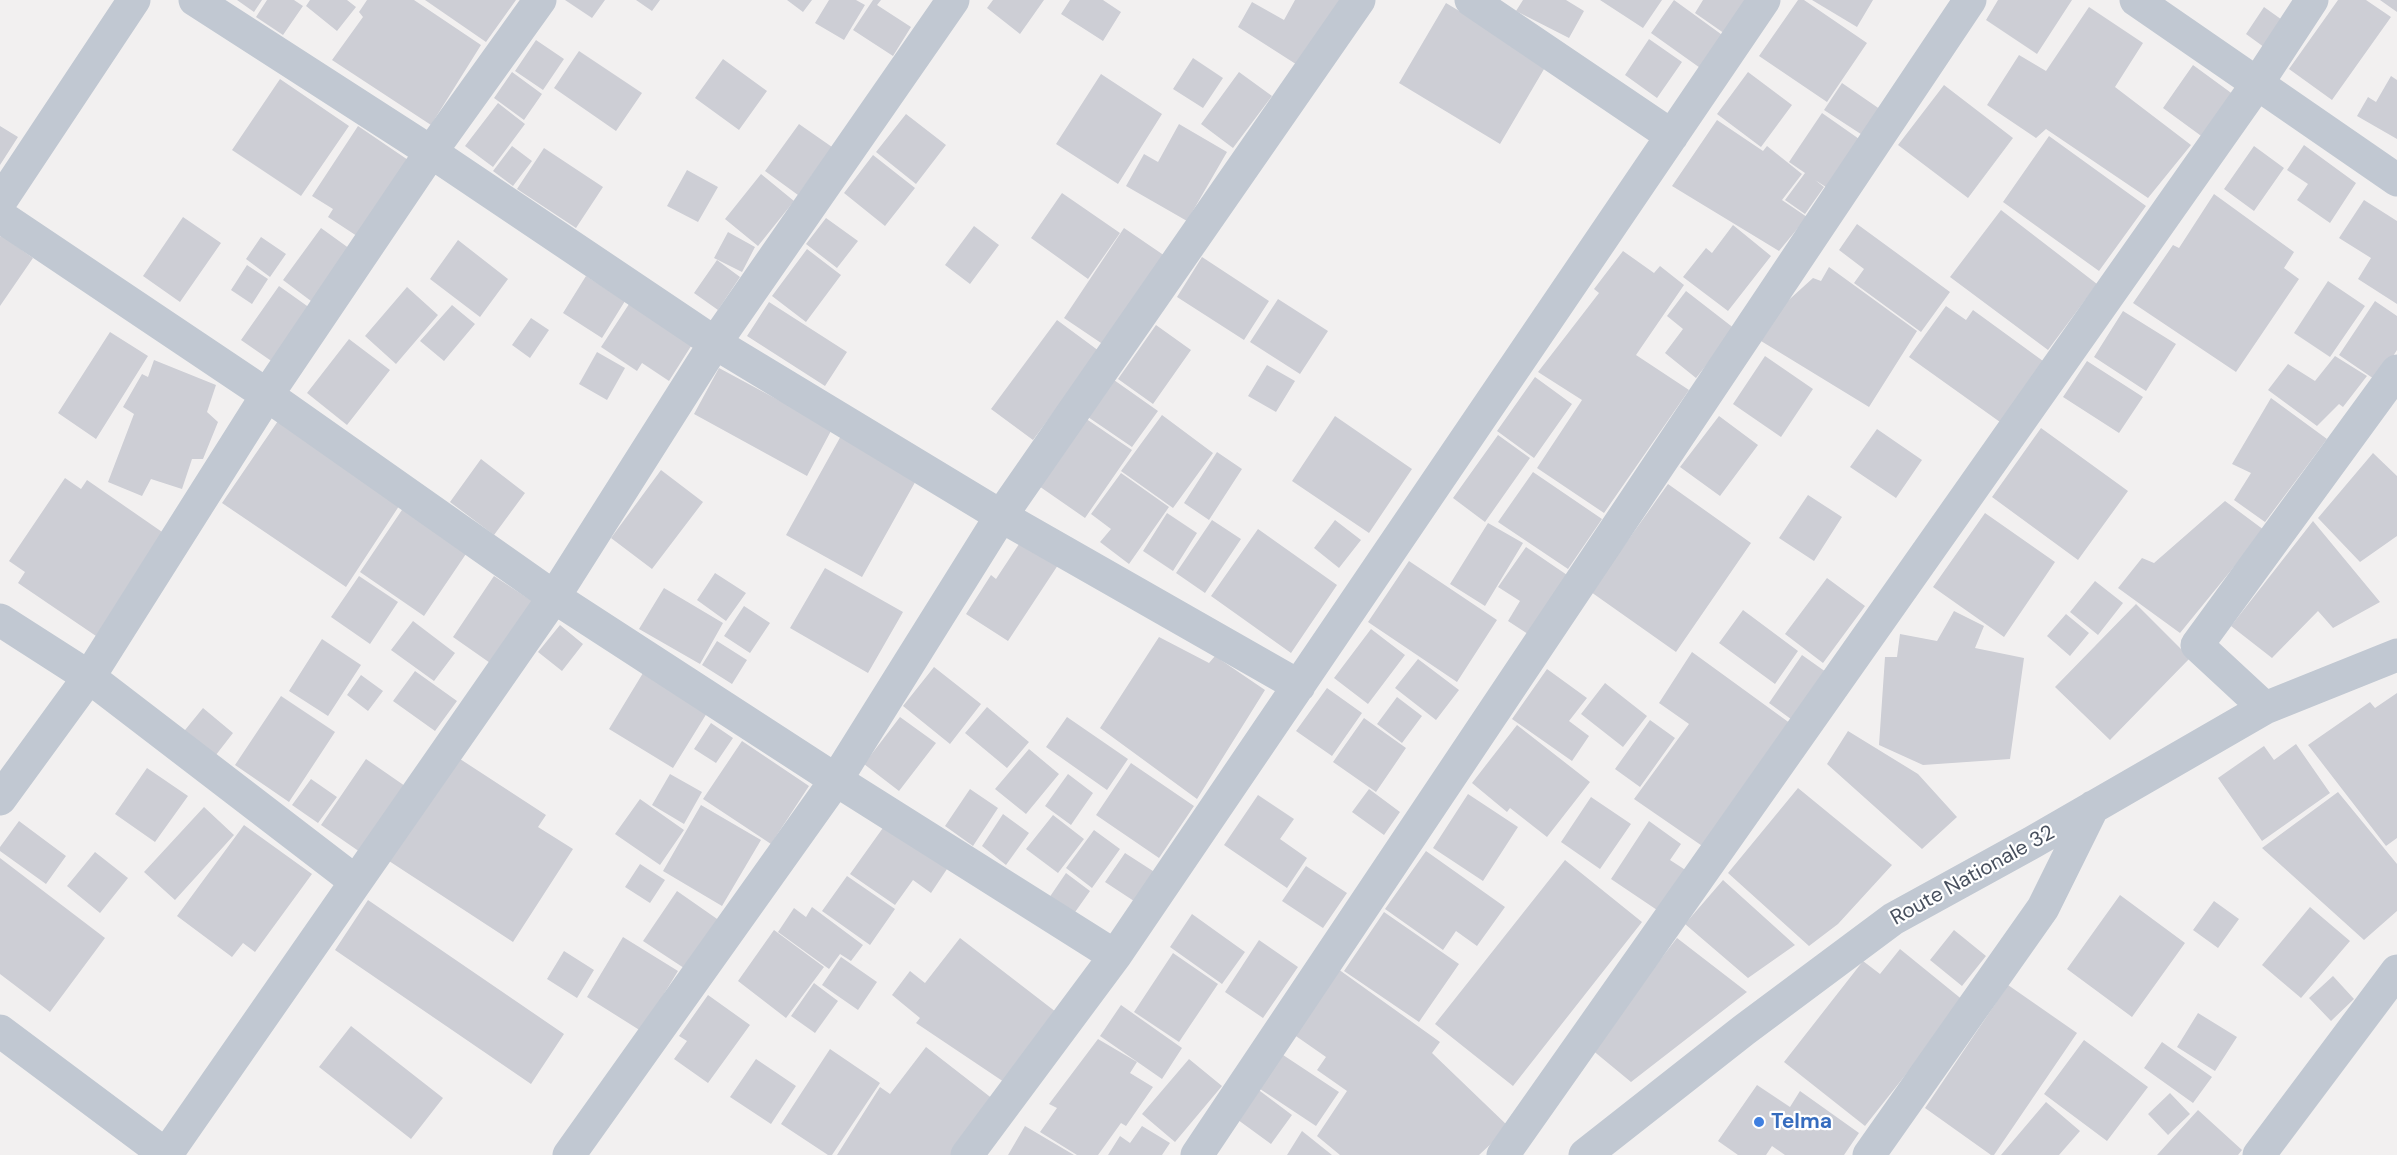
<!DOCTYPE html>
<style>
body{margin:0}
canvas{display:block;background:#f2f0f0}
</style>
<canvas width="2397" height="1155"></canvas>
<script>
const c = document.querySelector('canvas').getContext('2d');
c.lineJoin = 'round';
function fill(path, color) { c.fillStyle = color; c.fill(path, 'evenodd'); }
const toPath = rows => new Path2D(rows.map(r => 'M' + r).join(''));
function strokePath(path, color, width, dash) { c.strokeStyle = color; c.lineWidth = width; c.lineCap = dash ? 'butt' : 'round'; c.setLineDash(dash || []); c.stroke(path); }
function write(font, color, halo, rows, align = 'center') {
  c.font = font + ' "DM Sans",sans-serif'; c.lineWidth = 4.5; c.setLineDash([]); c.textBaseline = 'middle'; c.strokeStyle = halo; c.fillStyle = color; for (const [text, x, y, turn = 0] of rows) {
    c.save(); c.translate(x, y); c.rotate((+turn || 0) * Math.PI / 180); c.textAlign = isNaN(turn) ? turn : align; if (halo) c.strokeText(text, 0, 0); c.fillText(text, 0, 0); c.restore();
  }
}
fill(toPath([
 [237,0,262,0,254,12],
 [267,0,294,0,303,6,283,35,256,17],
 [310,0,347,0,356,7,337,31,306,6],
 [367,0,414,0,481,45,431,125,332,60,363,17,359,12],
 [425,0,516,0,486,42],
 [565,0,605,0,592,18],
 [636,0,660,0,652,11],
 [787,0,812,0,803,12],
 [829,0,856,0,865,5,844,40,815,23],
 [873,0,881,0,877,5,911,27,893,56,853,30],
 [993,0,1044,0,1020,34,987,8],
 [1070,0,1103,0,1121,12,1103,41,1061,14],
 [1295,0,1345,0,1302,68,1238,27,1252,2,1284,20],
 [1523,0,1566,0,1584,11,1569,38,1516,11],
 [1600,0,1662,0,1643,28],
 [1674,0,1725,37,1703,70,1651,33],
 [1703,0,1752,0,1728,36,1695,13],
 [1798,0,1804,0,1867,43,1827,102,1759,56],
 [1812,0,1873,0,1857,27],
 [1998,0,2072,0,2037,54,1986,20],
 [2338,0,2366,0,2391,17,2332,100,2289,69],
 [2380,0,2397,0,2397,12],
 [1446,3,1547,64,1500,144,1399,83],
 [2089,7,2143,43,2115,87,2191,145,2148,198,2046,129,2036,138,1987,105,2019,55,2046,71],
 [2264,7,2285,22,2268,50,2246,34],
 [1649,39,1682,62,1657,98,1625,75],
 [536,40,564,59,543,90,515,71],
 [579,51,642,93,616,131,554,88],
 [1193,58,1223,78,1203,108,1173,89],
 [723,59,767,91,739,130,695,98],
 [2193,65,2234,95,2204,138,2163,108],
 [512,72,542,94,524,120,494,98],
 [1239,72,1272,96,1233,148,1201,124],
 [1748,72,1792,105,1761,147,1717,114],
 [1101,74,1162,114,1118,184,1056,144],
 [2391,76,2397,80,2397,139,2357,116,2368,97,2376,102],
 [280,79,349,126,301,196,232,150],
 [1842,83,1887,114,1870,140,1824,110],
 [1944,85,2013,138,1968,198,1898,145],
 [498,103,525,124,493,167,465,146],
 [1822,113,1862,141,1829,189,1815,180,1824,187,1805,214,1785,200,1805,173,1789,162],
 [906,114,946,145,916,184,876,152],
 [1717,120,1763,151,1767,146,1802,174,1782,200,1807,217,1779,251,1672,186],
 [799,124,832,147,798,195,765,171],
 [1179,124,1227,152,1187,221,1126,186,1144,154,1158,162],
 [0,126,18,137,0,165],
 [358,126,414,164,363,240,328,217,333,209,312,196],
 [2049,136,2146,206,2099,271,2003,202],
 [2304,145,2356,183,2330,223,2297,200,2308,184,2287,170],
 [512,146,532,161,513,186,493,171],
 [2254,146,2284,168,2254,211,2224,189],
 [544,148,603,187,576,228,517,189],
 [873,155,915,188,885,226,844,193],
 [687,170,718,187,698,222,667,206],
 [761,174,794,201,758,246,725,219],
 [1062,193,1120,233,1088,279,1031,238],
 [2214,194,2294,252,2284,268,2299,279,2236,372,2133,303,2173,245,2179,248],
 [2364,200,2397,221,2397,304,2358,279,2371,258,2339,238],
 [2001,210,2097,284,2048,350,1950,277],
 [183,217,221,243,180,302,143,276],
 [826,218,858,241,837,268,806,244],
 [1857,224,1950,292,1921,332,1854,283,1864,269,1839,250],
 [1733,225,1771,256,1728,311,1683,277,1706,248,1712,253],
 [974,226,999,245,970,284,945,265],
 [321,228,357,254,319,307,283,280],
 [1124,228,1165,256,1104,345,1064,318],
 [728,232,755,247,742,272,714,258],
 [1,235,33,258,0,306,0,237],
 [261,237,286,254,270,277,246,259],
 [458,240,508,279,480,317,430,279],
 [807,249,841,275,806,322,772,296],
 [1623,251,1654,273,1660,266,1684,285,1636,355,1689,390,1604,513,1537,468,1582,400,1538,372,1599,293,1594,289],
 [1202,257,1269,301,1244,340,1177,297],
 [717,260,740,277,718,310,694,293],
 [247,265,268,279,252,304,231,290],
 [1829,267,1917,331,1869,407,1761,341,1781,307,1813,278,1821,281],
 [586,276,625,301,602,338,563,313],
 [2328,281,2365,306,2330,357,2294,333],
 [279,286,317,313,280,367,241,340],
 [407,287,438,315,396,364,365,336],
 [1686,291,1735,329,1696,378,1665,353,1683,329,1667,316],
 [1278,299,1328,331,1300,374,1250,342],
 [631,301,693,343,669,381,642,363,637,371,601,347],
 [2375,301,2397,316,2397,350,2377,381,2339,355],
 [769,302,847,352,825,386,747,336],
 [452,305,475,324,444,361,420,341],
 [1946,306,1966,320,1973,310,2043,361,2000,422,1909,357],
 [2123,311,2176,344,2146,391,2094,357],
 [531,318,549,330,530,358,512,345],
 [1057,320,1099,351,1033,440,991,409],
 [1156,325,1191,350,1153,404,1118,379],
 [110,332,148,356,96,439,58,413],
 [349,339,390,370,347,425,307,393],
 [597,352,625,368,607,400,579,384],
 [1765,356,1813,389,1781,437,1733,404],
 [2335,356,2367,376,2343,407,2339,404,2317,426,2268,390,2288,364,2315,381],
 [154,360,216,385,207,412,218,422,203,459,192,459,182,489,151,479,142,496,108,482,134,414,123,407,142,374,148,377],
 [2087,361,2143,397,2119,433,2063,397],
 [1267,365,1295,381,1276,412,1248,396],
 [719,368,832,429,807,476,694,414],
 [1535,377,1572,404,1534,458,1497,431],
 [1114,380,1158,411,1132,447,1088,417],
 [2271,398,2327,439,2265,522,2234,500,2251,473,2232,464],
 [1162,415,1213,453,1173,508,1121,471],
 [1082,416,1132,450,1085,518,1036,484],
 [1335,416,1412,469,1369,533,1292,481],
 [1719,416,1758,445,1720,496,1680,467],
 [278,421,401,503,346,587,222,503],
 [2041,428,2128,491,2078,560,1992,497],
 [1877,429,1922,460,1896,498,1850,467],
 [842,434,918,477,862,577,786,535],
 [1498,435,1530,458,1485,522,1453,498],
 [1217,452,1242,469,1209,520,1184,503],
 [2373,453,2397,476,2397,536,2360,562,2318,518],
 [481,459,525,493,494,535,450,502],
 [661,470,703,502,652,569,611,538],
 [1533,472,1602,519,1568,569,1498,522],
 [1121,473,1169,507,1129,564,1100,542,1111,529,1091,514],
 [65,478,81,489,87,480,165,534,96,636,18,583,25,572,9,561],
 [1668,484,1751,543,1676,652,1591,592],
 [1808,495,1842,517,1814,561,1779,538],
 [2225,501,2264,530,2180,633,2118,588,2142,558,2154,563],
 [406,504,470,548,424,616,360,572],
 [1167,513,1197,533,1173,571,1143,551],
 [1985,513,2055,562,2004,637,1933,587],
 [1212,520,1241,539,1205,593,1176,573],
 [1335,520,1361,540,1339,568,1314,548],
 [2313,521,2380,602,2333,628,2318,611,2272,658,2231,626],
 [1488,523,1523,543,1485,606,1450,584],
 [1258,529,1337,585,1291,653,1211,596],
 [1023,538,1060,562,1008,641,966,614,991,575,996,579],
 [1526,547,1570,577,1531,636,1508,621,1520,601,1498,587],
 [1409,561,1497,620,1457,682,1368,622],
 [825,568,903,612,868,673,790,628],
 [715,573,746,593,726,621,697,600],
 [359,576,398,602,370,644,331,617],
 [494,576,535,603,493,665,453,637],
 [1827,578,1865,606,1823,663,1785,634],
 [2095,581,2123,603,2098,635,2070,612],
 [664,588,723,623,700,664,639,629],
 [2136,604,2190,658,2110,740,2055,687],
 [744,606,770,623,750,653,724,636],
 [1743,610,1798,651,1775,684,1719,643],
 [1954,611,1984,626,1975,648,2024,658,2010,759,1923,765,1879,745,1885,657,1897,657,1900,634,1937,641],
 [2066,614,2089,633,2070,656,2047,636],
 [413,621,455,653,434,681,391,650],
 [560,625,583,644,562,671,538,652],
 [1371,629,1405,655,1368,704,1334,678],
 [1159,637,1209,663,1215,656,1265,690,1197,799,1100,728],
 [322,639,361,665,328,716,289,691],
 [717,641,747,660,732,684,702,665],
 [1692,652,1798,729,1711,852,1634,799,1689,724,1659,703],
 [1802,655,1833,677,1799,725,1769,703],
 [1418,659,1459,690,1436,720,1395,688],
 [934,667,981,704,950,744,903,706],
 [1547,669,1587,698,1569,721,1589,736,1572,761,1512,719],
 [415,671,457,701,435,731,393,701],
 [643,673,707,713,673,768,609,729],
 [361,675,383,691,368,711,347,695],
 [1605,683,1647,716,1623,747,1581,714],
 [1327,688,1362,713,1332,756,1296,731],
 [2397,693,2397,838,2386,846,2308,745,2370,702,2375,708],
 [281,696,335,732,289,802,235,765],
 [1397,697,1422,716,1402,743,1377,724],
 [987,707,1029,742,1007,768,965,733],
 [203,708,233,733,212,760,181,735],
 [900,717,936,743,899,791,864,764],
 [1067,717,1128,759,1107,790,1046,747],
 [1364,718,1406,748,1376,792,1333,762],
 [1650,720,1675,738,1640,787,1615,769],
 [711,723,733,738,716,763,694,749],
 [1517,725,1590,782,1547,837,1510,808,1507,812,1472,783],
 [1848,731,1918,774,1957,817,1922,849,1827,764],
 [742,741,809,786,771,844,703,799],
 [2296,744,2330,793,2262,841,2218,778,2264,746,2274,760],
 [1029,749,1059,774,1026,814,995,789],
 [457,757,546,815,538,827,573,849,513,942,389,861],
 [366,759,405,786,360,852,321,825],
 [1131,763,1194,806,1159,858,1096,815],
 [147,768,188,796,155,842,115,814],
 [670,774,702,792,684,824,652,805],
 [1068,774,1093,793,1071,825,1045,806],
 [311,779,337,797,318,823,292,805],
 [1798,788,1892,865,1838,924,1809,946,1728,873],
 [970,789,998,808,973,846,945,826],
 [1369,789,1400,812,1384,835,1352,812],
 [2338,792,2397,864,2397,911,2364,940,2262,848],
 [1468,794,1518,827,1483,881,1433,848],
 [1258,795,1294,819,1280,839,1307,858,1287,888,1224,845],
 [1591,797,1631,824,1600,869,1561,842],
 [640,799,684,830,660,865,615,834],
 [701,805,761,840,722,906,663,871],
 [204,807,234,835,175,900,144,872],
 [1003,814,1029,833,1006,865,982,846],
 [1053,815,1084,839,1058,873,1026,849],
 [19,821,66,856,46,884,0,851,0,847],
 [1649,821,1681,844,1670,860,1687,871,1660,912,1611,879],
 [244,825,312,874,255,952,243,943,232,957,177,916],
 [885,825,947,869,931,893,913,880,895,905,850,874],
 [1094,830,1120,849,1092,888,1066,868],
 [1426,851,1505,907,1477,946,1456,931,1443,950,1385,909],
 [95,852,128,878,100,913,67,886],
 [1125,853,1156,873,1137,903,1105,882],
 [0,858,105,938,50,1012,0,974],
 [1565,860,1642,922,1513,1086,1435,1024],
 [640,864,665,880,650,903,625,887],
 [1306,866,1347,893,1323,928,1282,901],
 [1066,873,1090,891,1073,915,1049,898],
 [847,876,895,909,870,945,822,911],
 [1723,880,1795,945,1748,978,1685,924],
 [677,891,720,921,687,970,643,941],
 [2120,895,2185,943,2132,1017,2067,969],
 [368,900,564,1034,531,1084,335,950],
 [2214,901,2239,919,2218,948,2193,930],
 [812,907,863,945,851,961,840,954,829,969,778,932,794,908,806,917],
 [2310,907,2350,941,2301,998,2262,965],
 [1384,912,1459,964,1419,1022,1344,971],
 [1192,914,1245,952,1222,984,1170,947],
 [774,930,824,967,786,1018,738,981],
 [1954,930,1986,956,1962,986,1930,960],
 [623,937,678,971,641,1031,587,997],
 [960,938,1056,1012,1004,1082,916,1023,920,1018,892,995,910,971,925,983],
 [1677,938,1747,992,1631,1082,1591,1049],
 [1259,940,1298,967,1263,1018,1225,992],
 [1900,949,1964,1001,1865,1126,1784,1062,1863,961,1880,974],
 [564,951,594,970,577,998,547,979],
 [1173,953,1218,984,1179,1042,1134,1012],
 [841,957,877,982,858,1010,822,985],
 [1338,969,1440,1042,1432,1053,1509,1127,1479,1155,1340,1155,1317,1136,1347,1091,1317,1070,1326,1057,1293,1034],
 [2333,976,2354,999,2331,1021,2309,998],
 [814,983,838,1001,815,1033,791,1016],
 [2008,985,2077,1033,1994,1155,1991,1155,1925,1108],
 [708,995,750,1025,708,1083,674,1059,687,1041,679,1036],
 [1121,1005,1182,1048,1162,1079,1100,1036],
 [2198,1013,2237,1037,2215,1071,2177,1047],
 [351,1026,443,1098,411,1139,319,1067],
 [1098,1039,1137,1062,1130,1073,1153,1087,1126,1126,1121,1123,1098,1155,1077,1155,1040,1132,1057,1108,1049,1104],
 [2084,1040,2148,1087,2107,1141,2044,1094],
 [2162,1042,2212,1077,2193,1103,2144,1068],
 [926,1047,998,1103,959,1155,837,1155,880,1087,890,1094],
 [830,1049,880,1083,832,1155,828,1155,781,1124],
 [1274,1049,1339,1092,1316,1126,1251,1083],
 [756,1059,796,1086,771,1124,730,1097],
 [1189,1059,1222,1086,1175,1142,1142,1114],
 [1757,1085,1790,1107,1800,1091,1859,1133,1844,1155,1785,1155,1772,1146,1766,1155,1738,1155,1718,1141],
 [1256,1088,1292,1115,1271,1144,1234,1117],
 [2170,1093,2190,1114,2168,1135,2148,1114],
 [2046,1102,2080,1131,2059,1155,2001,1155],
 [2198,1110,2242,1150,2238,1155,2157,1155],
 [1025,1126,1074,1155,1008,1155],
 [1142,1126,1170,1143,1162,1155,1108,1155,1120,1136,1130,1143],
 [1302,1131,1332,1155,1287,1155]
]), '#cdced5');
strokePath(toPath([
 [195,0,431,152,715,343,1001,516,1299,686],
 [1471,0,1672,136],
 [2136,0,2397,180],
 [0,202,134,0],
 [0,216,267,395,554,597,836,780,1115,956],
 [0,620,89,677,355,881],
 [2265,708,2197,645,2397,371],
 [0,799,89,677,267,395,431,152,540,0],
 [0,1031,166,1155],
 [166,1155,554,597,715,343,953,0],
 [569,1155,836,780,1001,516,1359,0],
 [967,1155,1115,956,1764,0],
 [1197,1155,1970,0],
 [1503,1155,2257,84,2312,0],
 [1585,1155,1744,1030,1893,919,2033,842,2265,708,2397,655],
 [1869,1155,2043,908,2093,807],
 [2259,1155,2397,971]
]), '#c1c8d2', 33);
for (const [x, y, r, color] of [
 [1759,1122,6,"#3f7fe0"]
]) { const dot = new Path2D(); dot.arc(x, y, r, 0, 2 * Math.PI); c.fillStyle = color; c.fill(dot); strokePath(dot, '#fff', 2); }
write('21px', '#48505e', '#fff', [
 ["Route Nationale 32",1973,876,-29]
]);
write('bold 21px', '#366cbe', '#fff', [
 ["Telma",1771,1122]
], 'left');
</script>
